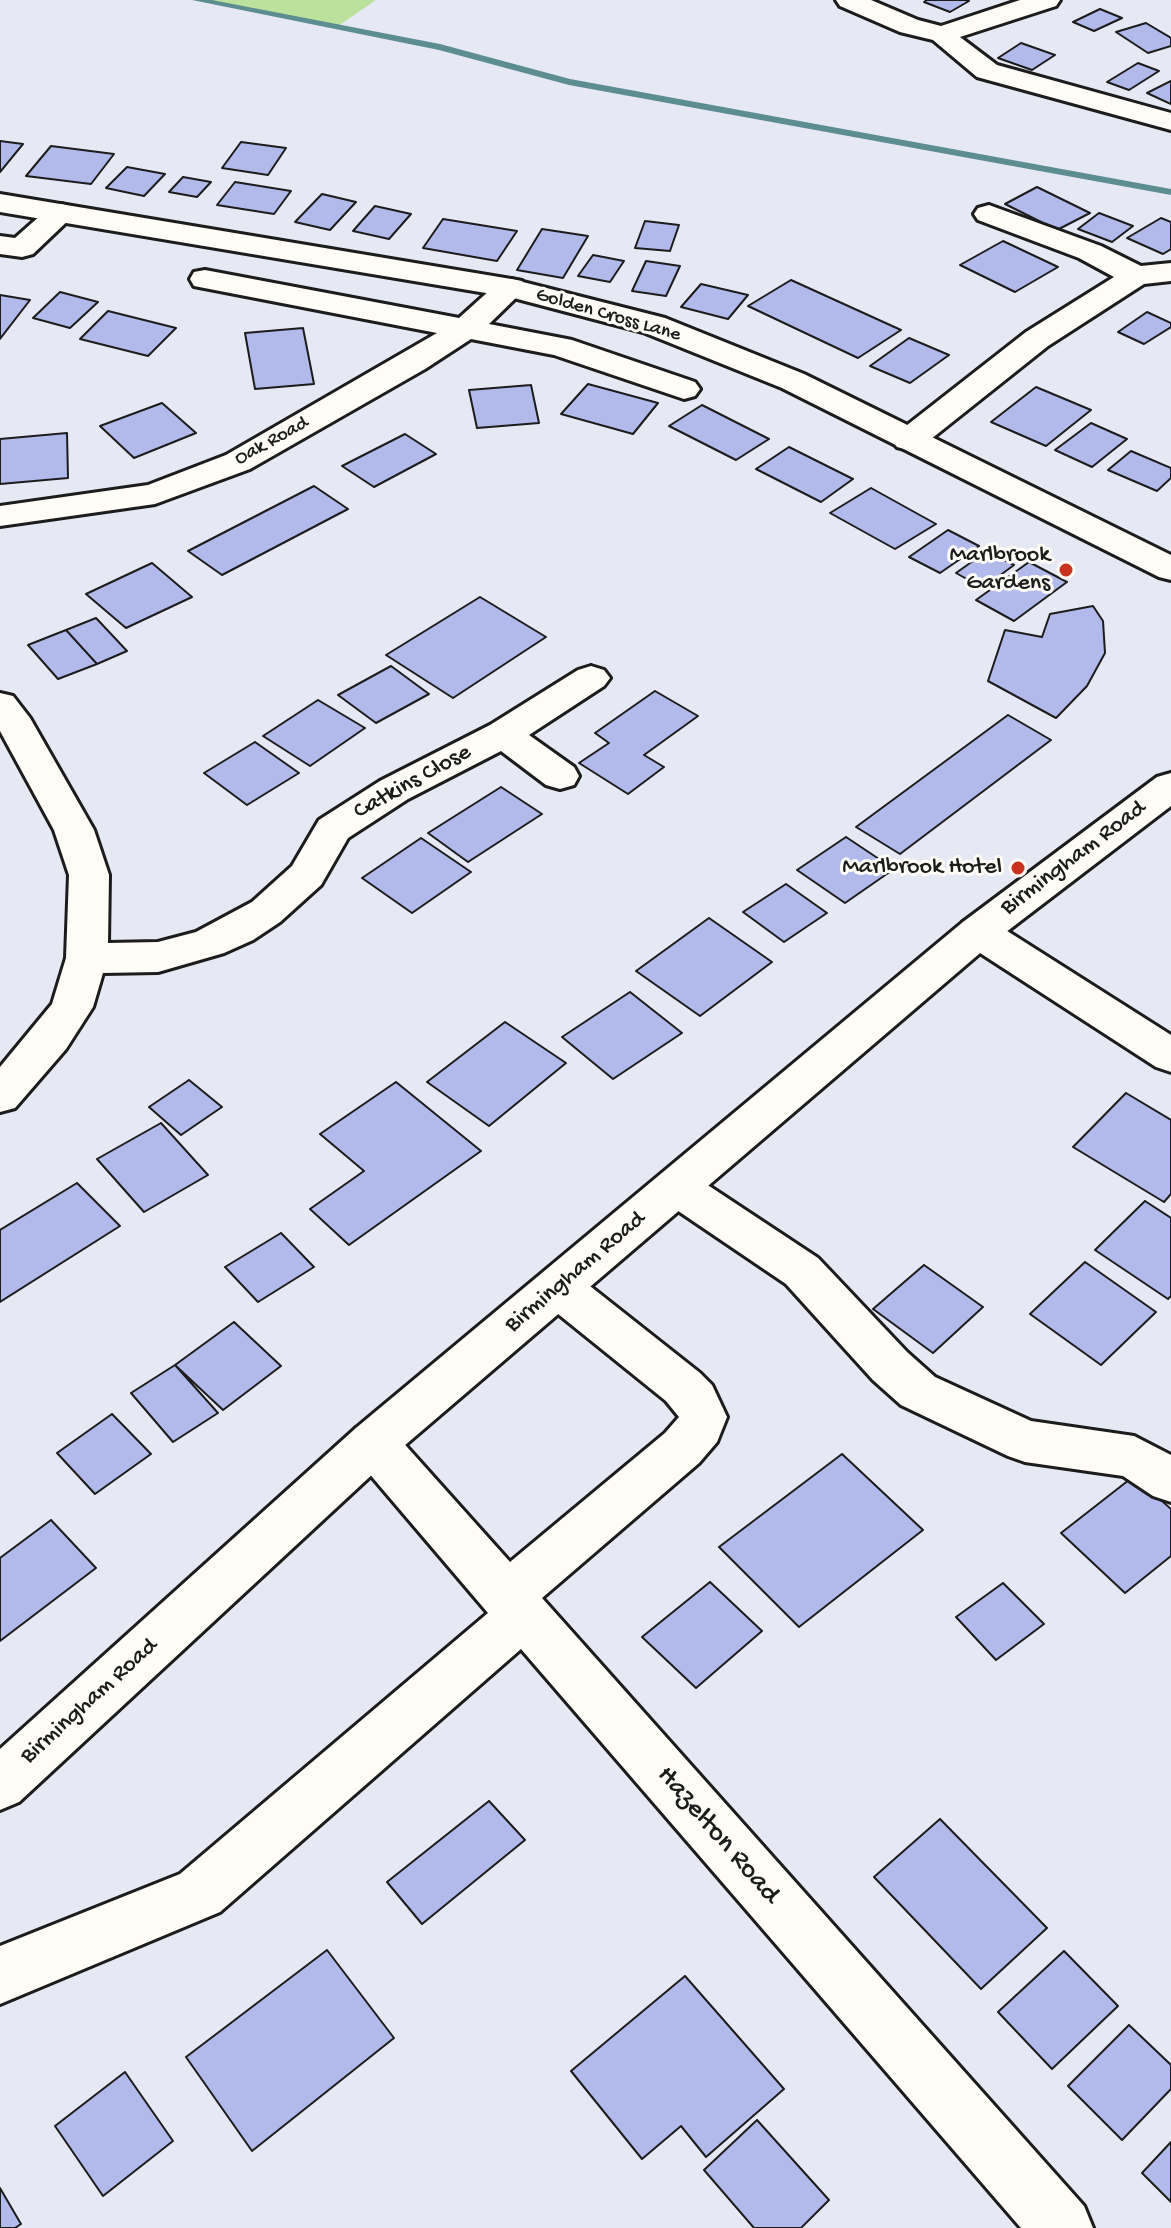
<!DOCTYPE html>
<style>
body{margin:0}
canvas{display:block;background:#e6e8f3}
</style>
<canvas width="1171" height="2228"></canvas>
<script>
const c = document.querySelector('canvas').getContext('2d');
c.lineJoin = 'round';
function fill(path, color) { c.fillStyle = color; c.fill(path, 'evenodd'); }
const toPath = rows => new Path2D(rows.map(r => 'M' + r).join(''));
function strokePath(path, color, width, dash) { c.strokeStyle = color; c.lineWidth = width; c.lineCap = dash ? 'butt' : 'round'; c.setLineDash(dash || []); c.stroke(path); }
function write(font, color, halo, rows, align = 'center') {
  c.font = font + ' "Gochi Hand",sans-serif'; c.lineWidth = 6; c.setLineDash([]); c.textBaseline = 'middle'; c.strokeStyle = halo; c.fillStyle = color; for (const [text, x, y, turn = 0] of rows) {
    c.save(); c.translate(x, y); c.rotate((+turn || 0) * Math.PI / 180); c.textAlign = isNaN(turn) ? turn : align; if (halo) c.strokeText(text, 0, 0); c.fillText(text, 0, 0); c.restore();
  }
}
fill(toPath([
 [198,0,376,0,338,26]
]), '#bbe19c');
fill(toPath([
 [192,0,212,0,440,44,570,79,1171,189,1171,195,569,85,439,50,192,0]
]), '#5c8d91');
const building = toPath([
 [927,0,965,0,969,1,950,12,924,2,927,0],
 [1100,9,1122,18,1094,31,1073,22,1100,9],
 [1146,23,1171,38,1171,46,1148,53,1116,32,1146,23],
 [1021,43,1055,55,1032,70,998,58,1021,43],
 [1138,63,1159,71,1129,90,1107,82,1138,63],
 [1171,81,1171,104,1147,93,1171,81],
 [0,141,23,144,0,172,0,141],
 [241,142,286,148,268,175,222,168,241,142],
 [51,146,114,154,91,184,26,176,51,146],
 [127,167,165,174,144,196,106,188,127,167],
 [183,177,211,182,197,197,169,192,183,177],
 [235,182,291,191,274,214,217,205,235,182],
 [1037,187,1090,213,1057,230,1005,204,1037,187],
 [322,194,356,202,330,230,295,222,322,194],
 [375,206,411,214,389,239,353,231,375,206],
 [1099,213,1133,226,1112,242,1078,229,1099,213],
 [1161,218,1171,222,1171,249,1163,254,1127,238,1161,218],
 [443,219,517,231,497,261,423,248,443,219],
 [645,221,679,225,670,251,635,248,645,221],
 [542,229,588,236,563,278,517,270,542,229],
 [1003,241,1058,267,1015,292,960,265,1003,241],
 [593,255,624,261,610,282,578,276,593,255],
 [646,261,680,266,666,296,632,291,646,261],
 [791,280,901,330,858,358,748,306,791,280],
 [701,284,748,295,728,319,681,307,701,284],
 [60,292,98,302,70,328,33,318,60,292],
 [0,295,30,300,0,339,0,295],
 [108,311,176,328,148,356,80,339,108,311],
 [1147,312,1171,323,1171,327,1144,344,1118,332,1147,312],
 [303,328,314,384,255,389,245,333,303,328],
 [909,338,949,355,910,383,870,366,909,338],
 [588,384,658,403,633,434,561,414,588,384],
 [531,385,539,423,477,428,469,390,531,385],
 [1036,387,1091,410,1046,446,991,422,1036,387],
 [162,403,196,433,134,458,100,426,162,403],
 [702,405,769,439,736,460,669,426,702,405],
 [1091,423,1127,439,1092,467,1055,450,1091,423],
 [67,433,68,478,0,484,0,439,67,433],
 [405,434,436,454,374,487,342,466,405,434],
 [789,447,853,479,821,502,756,469,789,447],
 [1131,451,1171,468,1171,478,1157,491,1108,470,1131,451],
 [314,486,348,509,222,575,188,551,314,486],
 [871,488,936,524,895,549,830,513,871,488],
 [948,530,979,546,940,573,909,557,948,530],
 [987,551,1014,565,983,588,956,573,987,551],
 [1029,562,1067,582,1014,621,976,600,1029,562],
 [152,563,192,597,126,628,86,594,152,563],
 [480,597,546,637,453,698,386,655,480,597],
 [1093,606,1103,621,1105,653,1087,686,1056,718,988,681,1005,630,1042,637,1050,614,1093,606],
 [96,618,127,651,97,664,66,630,96,618],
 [66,630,97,664,58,679,28,645,66,630],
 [391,666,429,694,376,723,338,695,391,666],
 [655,691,698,716,644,755,664,767,628,794,579,763,609,743,595,733,655,691],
 [318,700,365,728,310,766,263,736,318,700],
 [1008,715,1051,740,900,854,856,827,1008,715],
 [255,742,299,773,247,805,204,773,255,742],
 [501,787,542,814,468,862,428,833,501,787],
 [846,837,894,869,845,903,797,870,846,837],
 [421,838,471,872,412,913,362,878,421,838],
 [786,884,827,913,784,942,743,912,786,884],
 [709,918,772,962,700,1016,636,971,709,918],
 [630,992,682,1033,613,1079,562,1037,630,992],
 [505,1022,566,1063,489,1126,427,1082,505,1022],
 [189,1080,222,1107,181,1135,149,1107,189,1080],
 [396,1082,481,1151,349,1245,310,1209,364,1171,320,1134,396,1082],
 [1126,1093,1171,1120,1171,1194,1164,1202,1073,1147,1126,1093],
 [161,1123,208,1175,144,1212,97,1159,161,1123],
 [77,1183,120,1226,0,1302,0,1230,77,1183],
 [1145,1201,1171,1218,1171,1296,1168,1299,1095,1250,1145,1201],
 [281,1233,314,1267,258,1302,225,1267,281,1233],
 [1085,1262,1156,1312,1101,1365,1030,1314,1085,1262],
 [924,1265,983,1307,933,1353,873,1309,924,1265],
 [234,1322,281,1366,223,1410,175,1365,234,1322],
 [175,1365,218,1413,173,1442,131,1393,175,1365],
 [112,1414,151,1454,95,1494,57,1453,112,1414],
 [842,1454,923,1530,799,1627,719,1547,842,1454],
 [1134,1476,1171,1509,1171,1556,1125,1593,1061,1533,1134,1476],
 [51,1520,96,1568,0,1641,0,1558,51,1520],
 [710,1582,762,1631,696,1688,642,1637,710,1582],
 [1003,1583,1044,1624,996,1660,956,1617,1003,1583],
 [489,1801,525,1840,422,1924,387,1882,489,1801],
 [940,1819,1047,1928,981,1989,874,1877,940,1819],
 [327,1950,394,2038,252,2151,186,2057,327,1950],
 [1064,1951,1118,2006,1052,2069,998,2012,1064,1951],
 [685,1976,784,2089,706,2157,681,2126,642,2159,571,2071,685,1976],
 [1129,2025,1171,2065,1171,2089,1122,2140,1068,2086,1129,2025],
 [125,2072,173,2141,103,2196,55,2126,125,2072],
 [757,2120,829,2200,801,2228,754,2228,704,2170,757,2120],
 [1171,2142,1171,2202,1142,2173,1171,2142],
 [0,2188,21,2224,15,2228,0,2228,0,2188]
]);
fill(building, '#b2baeb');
strokePath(building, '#1c1c1c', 2);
const minor = toPath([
 [836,0,871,0,918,20,941,26,1020,0,1060,0,1056,6,960,37,997,65,1171,113,1171,130,977,77,933,40,900,32,840,6,836,0],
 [61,204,72,207,76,213,33,254,22,257,0,254,0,236,15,238,50,207,61,204],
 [989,205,1101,246,1141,266,1171,263,1171,281,1144,284,1048,346,921,447,909,450,897,447,892,440,897,433,1026,332,1114,277,1079,258,978,220,974,214,978,208,989,205],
 [205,270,459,318,500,281,511,279,522,281,526,288,489,324,572,340,695,382,700,389,695,396,684,399,554,355,471,339,425,369,250,469,155,504,0,526,0,506,148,485,226,455,437,333,194,286,190,279,194,272,205,270],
 [591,666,604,670,610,678,604,686,529,735,574,767,579,776,574,785,560,789,546,785,501,751,408,799,348,838,321,885,280,922,253,940,224,953,158,972,103,973,93,1007,66,1049,15,1108,0,1112,0,1067,52,1004,66,958,69,875,54,830,0,731,0,693,13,696,30,718,94,830,109,875,108,943,158,942,196,932,252,902,292,866,319,820,380,781,490,725,578,670,591,666],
 [978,918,993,922,1171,1035,1171,1072,1156,1067,963,942,957,932,963,922,978,918],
 [678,1170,694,1176,818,1258,907,1352,935,1377,1031,1421,1134,1436,1171,1455,1171,1502,1153,1496,1123,1476,1025,1462,1008,1456,901,1405,873,1380,786,1284,662,1200,655,1188,662,1176,678,1170],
 [559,1269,576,1275,700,1373,712,1385,727,1417,717,1442,699,1463,542,1598,1084,2206,1093,2228,1021,2228,521,1649,220,1912,0,2004,0,1946,180,1874,488,1613,356,1458,348,1443,356,1428,373,1422,390,1428,510,1562,665,1433,679,1417,666,1401,542,1301,536,1288,542,1275,559,1269]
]);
const major = toPath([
 [0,194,511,279,665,318,804,374,1171,555,1171,580,1159,577,782,388,643,332,510,297,0,212,0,194]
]);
const highway = toPath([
 [1171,773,1171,806,993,942,390,1458,19,1802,0,1810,0,1749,356,1428,963,922,1157,777,1171,773]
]);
strokePath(minor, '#1c1c1c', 6);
strokePath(major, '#1c1c1c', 6);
strokePath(highway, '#1c1c1c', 6);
fill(minor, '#fdfcf7');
fill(major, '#fdfcf7');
fill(highway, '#fdfcf7');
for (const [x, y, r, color] of [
 [1066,570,8,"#c8321e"],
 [1018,868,8,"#c8321e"]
]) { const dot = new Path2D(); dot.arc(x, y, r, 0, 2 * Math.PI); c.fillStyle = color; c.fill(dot); strokePath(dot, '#fdfcf7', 3); }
write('20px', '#1c1c1c', '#fdfcf7', [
 ["Golden Cross Lane",608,316,16],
 ["Oak Road",272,442,-29]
]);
write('24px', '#1c1c1c', '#fdfcf7', [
 ["Marlbrook",1050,556],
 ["Gardens",1050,584],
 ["Marlbrook Hotel",1002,868]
], 'right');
write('24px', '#1c1c1c', '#fdfcf7', [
 ["Catkins Close",413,783,-29],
 ["Birmingham Road",1074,859,-37],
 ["Birmingham Road",576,1273,-40],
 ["Birmingham Road",90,1702,-42]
]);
write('28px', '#1c1c1c', '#fdfcf7', [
 ["Hazelton Road",717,1836,49]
]);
</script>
